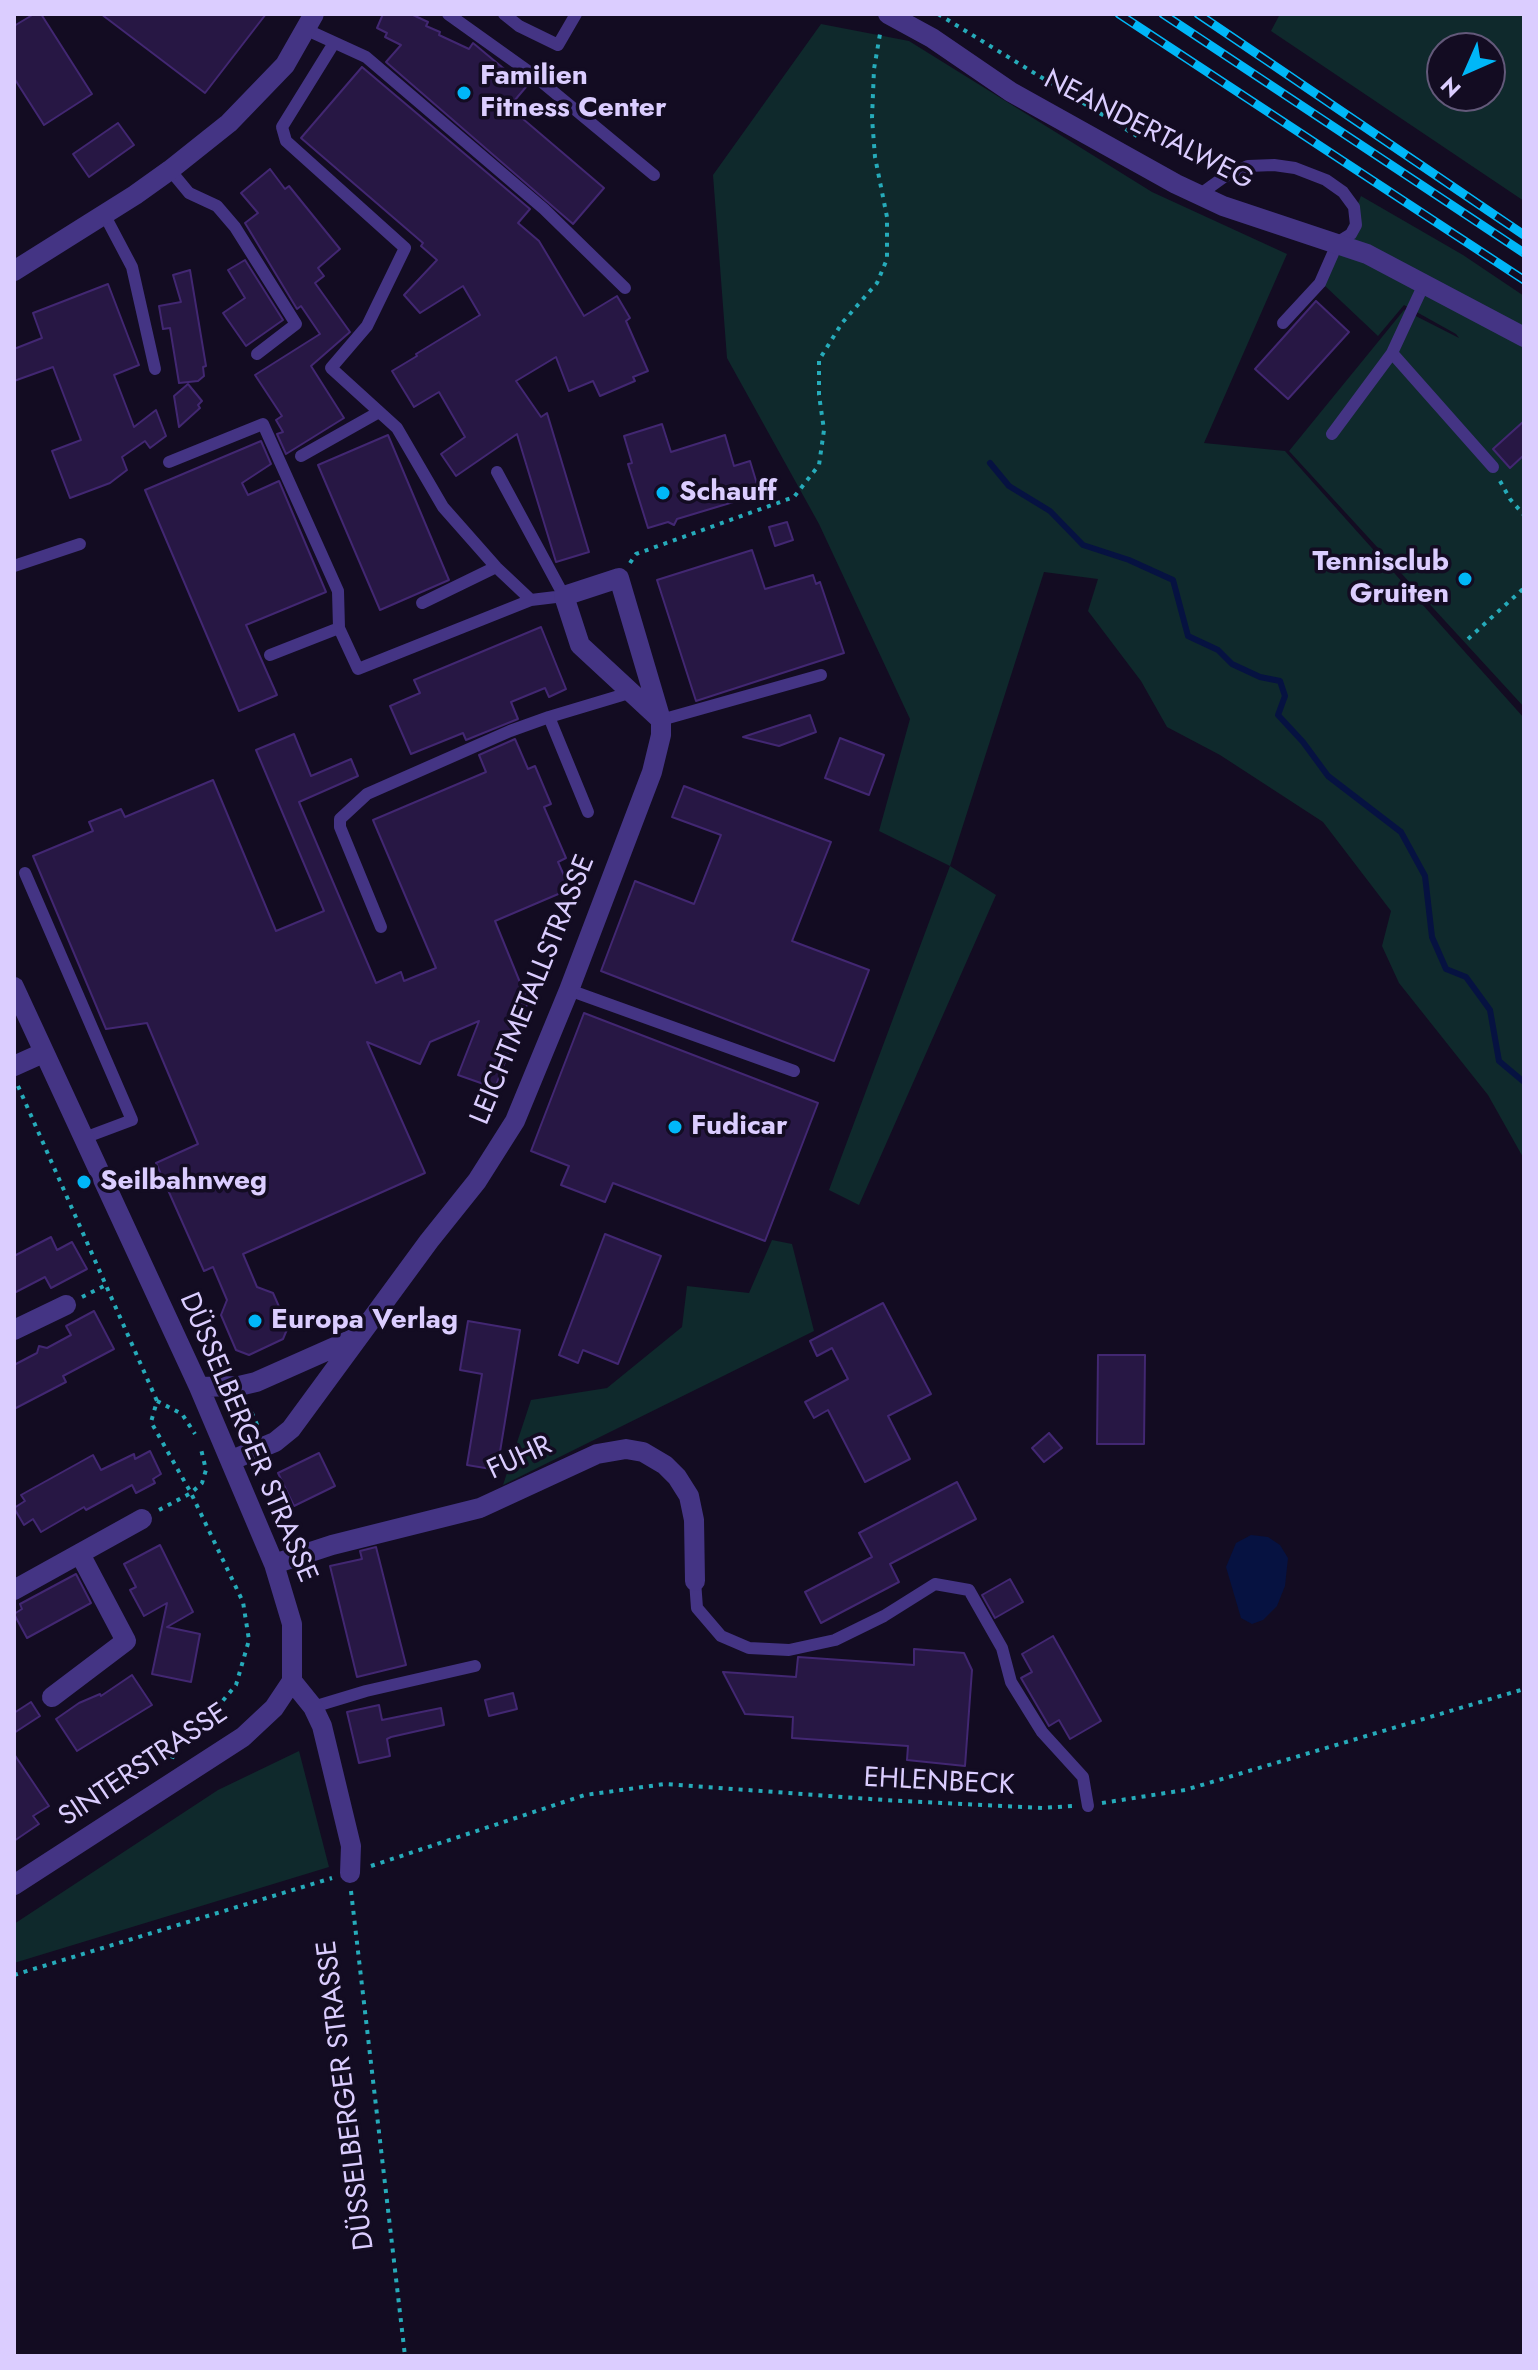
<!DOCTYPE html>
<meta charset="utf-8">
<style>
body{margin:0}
#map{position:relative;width:1538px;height:2370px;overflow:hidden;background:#130c22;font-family:Jost,sans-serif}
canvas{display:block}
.frame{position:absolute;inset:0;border:16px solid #dbcdff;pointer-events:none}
.north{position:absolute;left:1426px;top:32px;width:80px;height:80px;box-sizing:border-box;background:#130c22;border:2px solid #63597a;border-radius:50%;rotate:225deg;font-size:22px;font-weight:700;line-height:32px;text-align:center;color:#dbcdff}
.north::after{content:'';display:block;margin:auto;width:28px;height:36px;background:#00b7f8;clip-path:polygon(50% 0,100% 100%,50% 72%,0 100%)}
</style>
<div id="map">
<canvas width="1538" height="2370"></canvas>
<div class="frame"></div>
<div class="north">N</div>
</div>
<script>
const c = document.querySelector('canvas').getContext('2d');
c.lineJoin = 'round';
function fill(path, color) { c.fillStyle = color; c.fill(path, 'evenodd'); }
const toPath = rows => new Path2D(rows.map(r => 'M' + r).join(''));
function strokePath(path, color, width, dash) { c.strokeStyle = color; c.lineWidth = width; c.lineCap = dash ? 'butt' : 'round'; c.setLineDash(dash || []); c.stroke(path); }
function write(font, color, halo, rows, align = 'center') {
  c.font = font + ' Jost,sans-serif'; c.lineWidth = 7; c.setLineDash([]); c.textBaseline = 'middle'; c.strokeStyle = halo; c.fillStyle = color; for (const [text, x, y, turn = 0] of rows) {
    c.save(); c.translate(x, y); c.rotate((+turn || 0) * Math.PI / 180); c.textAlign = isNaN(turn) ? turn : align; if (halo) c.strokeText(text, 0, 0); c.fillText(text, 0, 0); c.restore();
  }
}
fill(toPath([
 [1280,14,1524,14,1524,201,1271,31],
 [1442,48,1490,48,1490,96,1442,96],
 [821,24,909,41,1152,192,1287,254,1204,443,1285,451,1524,718,1524,1159,1488,1095,1399,983,1382,946,1391,911,1323,822,1220,755,1167,727,1141,681,1088,611,1098,579,1044,572,950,866,996,895,859,1205,829,1190,950,866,879,831,910,719,819,524,727,358,713,175],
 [1361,196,1463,255,1524,296,1524,707,1289,451,1404,310,1459,338,1456,334,1404,305,1378,336,1324,285],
 [772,1240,792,1244,814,1331,503,1485,531,1400,607,1388,682,1327,687,1286,749,1293],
 [299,1751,329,1867,14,1963,14,1924,218,1790]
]), '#0f292c');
fill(toPath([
 [1251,1535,1268,1537,1280,1545,1288,1558,1285,1586,1277,1606,1263,1620,1252,1624,1241,1618,1226,1567,1236,1543]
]), '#061241');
strokePath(toPath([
 [990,463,1009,486,1050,511,1083,545,1129,560,1173,580,1188,636,1218,650,1232,664,1260,677,1280,681,1285,696,1278,715,1303,742,1328,776,1401,832,1425,876,1432,937,1446,969,1466,977,1490,1010,1499,1061,1524,1082]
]), '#061241', 6);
const building = toPath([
 [34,14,41,14,92,94,44,125,14,78,14,26,34,14],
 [101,14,266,14,205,93,101,14],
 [383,14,411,14,428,22,426,26,440,32,439,35,469,49,473,43,526,87,509,107,604,188,573,224,386,62,401,45,385,37,387,33,377,28,383,14],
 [362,67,530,209,518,223,539,241,584,316,617,296,630,318,626,321,648,371,633,377,635,381,600,396,593,381,569,391,556,357,516,381,541,417,547,413,589,552,556,562,517,434,456,476,441,454,465,437,439,392,414,407,392,371,417,356,416,354,480,315,463,286,420,313,404,295,437,260,421,246,423,243,301,138,362,67],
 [118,123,134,145,89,177,73,154,118,123],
 [270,169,285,189,289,186,340,249,318,268,324,276,315,283,350,332,311,366,344,418,286,454,277,434,283,432,276,420,282,416,255,375,320,334,301,306,297,309,245,223,258,213,241,193,270,169],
 [245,260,283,320,246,346,223,313,245,298,228,270,245,260],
 [190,270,206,366,203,367,204,376,198,381,179,383,170,328,163,329,159,306,181,302,173,275,190,270],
 [108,284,139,365,114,375,134,427,156,410,166,436,150,448,145,441,122,457,127,470,110,483,70,498,52,451,81,440,53,367,14,381,14,349,42,338,33,313,108,284],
 [1316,301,1349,332,1288,399,1255,369,1316,301],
 [188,384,202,401,198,405,200,408,179,427,174,396,188,384],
 [1524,421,1524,455,1510,468,1493,449,1524,421],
 [662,424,671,452,725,435,734,466,750,461,760,494,677,519,674,525,668,522,648,528,628,464,632,463,624,436,662,424],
 [388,435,449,580,380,610,318,465,388,435],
 [261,441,271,464,242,483,248,495,279,481,326,592,246,625,277,695,239,711,145,490,261,441],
 [787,522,793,540,775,546,769,527,787,522],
 [752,550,765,589,813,575,816,584,820,582,844,653,696,701,657,580,752,550],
 [541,627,566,689,549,697,545,688,511,702,518,719,466,740,463,733,411,754,390,706,420,693,414,680,541,627],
 [810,715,816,732,779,746,743,737,810,715],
 [294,734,311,776,351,759,358,776,299,802,376,983,401,972,404,981,436,968,373,820,486,772,479,755,515,739,528,769,535,766,551,804,544,807,566,858,558,862,570,889,495,921,528,1002,495,1088,458,1075,479,1021,430,1042,420,1064,367,1042,425,1173,243,1254,257,1287,273,1293,288,1327,283,1339,249,1355,236,1350,221,1315,227,1300,213,1267,204,1271,156,1163,198,1144,147,1023,106,1029,33,856,93,831,89,822,121,809,125,817,213,780,276,931,324,911,256,750,294,734],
 [840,738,884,755,869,795,825,778,840,738],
 [684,786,831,842,792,941,869,970,834,1061,601,971,635,881,694,904,721,835,672,817,684,786],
 [584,1013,818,1103,765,1241,613,1183,605,1202,561,1185,569,1166,531,1151,584,1013],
 [605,1234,661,1256,618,1364,583,1350,578,1363,559,1355,605,1234],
 [51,1237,57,1250,72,1242,87,1269,51,1288,45,1277,14,1293,14,1256,51,1237],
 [883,1303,931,1394,888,1416,910,1459,865,1482,828,1410,814,1418,805,1402,848,1379,832,1348,817,1356,810,1341,883,1303],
 [94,1311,114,1349,63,1376,66,1382,14,1409,14,1365,37,1353,39,1346,47,1348,71,1335,66,1326,94,1311],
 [468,1321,520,1330,497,1470,467,1465,482,1374,460,1370,468,1321],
 [1098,1355,1145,1355,1144,1444,1097,1444,1098,1355],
 [1049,1433,1062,1448,1044,1462,1032,1448,1049,1433],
 [150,1451,161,1474,153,1479,155,1483,136,1493,132,1485,86,1510,84,1507,41,1532,33,1519,24,1525,14,1508,25,1501,21,1495,93,1455,101,1470,134,1454,135,1459,150,1451],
 [319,1453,335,1486,294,1506,278,1473,319,1453],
 [957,1482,976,1519,890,1564,899,1582,821,1623,805,1592,872,1557,859,1533,957,1482],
 [160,1545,193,1612,167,1627,200,1634,191,1682,152,1674,167,1603,144,1616,130,1590,136,1587,124,1564,160,1545],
 [376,1547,406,1665,357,1677,330,1566,362,1559,360,1551,376,1547],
 [76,1574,91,1603,27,1638,14,1614,22,1609,20,1604,76,1574],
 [1010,1579,1023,1602,995,1618,982,1595,1010,1579],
 [1053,1636,1101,1721,1070,1739,1059,1720,1049,1726,1021,1678,1032,1672,1022,1654,1053,1636],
 [914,1649,964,1653,972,1670,965,1766,907,1760,908,1746,792,1738,793,1717,745,1714,723,1672,796,1677,798,1657,914,1665,914,1649],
 [132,1675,152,1705,77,1751,56,1719,79,1703,100,1694,101,1696,132,1675],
 [513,1693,517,1709,489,1716,485,1700,513,1693],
 [31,1702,40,1716,14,1733,14,1713,31,1702],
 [379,1705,382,1720,441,1708,444,1725,391,1737,387,1739,390,1756,359,1763,347,1712,379,1705],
 [14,1754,49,1806,33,1816,39,1824,14,1841,14,1754]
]);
fill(building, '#271744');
strokePath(building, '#422772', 2);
strokePath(toPath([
 [938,14,1137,136],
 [1500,481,1510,499,1524,515],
 [630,563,636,554,794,497,819,465,824,430,819,395,819,360,842,323,877,283,887,259,887,217,875,157,872,118,874,69,880,34],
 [1468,639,1524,588],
 [18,1086,157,1401,151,1422,191,1493,243,1602,249,1640,236,1685,215,1710,180,1736,172,1759],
 [82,1297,106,1285],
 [157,1401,182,1414,195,1434],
 [234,1418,251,1411,258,1427],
 [159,1510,191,1493,202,1483,206,1470,201,1449],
 [1102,1803,1185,1790,1524,1689],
 [371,1866,585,1795,665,1784,884,1800,1042,1808,1073,1806],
 [351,1891,405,2356],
 [14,1975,332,1878]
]), '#26abba', 4, [4, 6]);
strokePath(toPath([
 [448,14,532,74,654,175],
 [504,14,519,26,558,45,576,14],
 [307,30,366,57,544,209,625,288],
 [334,43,282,127,286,141,405,248,367,326,331,368,397,428,443,507,496,567,531,600],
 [170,170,189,193,217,206,235,227,296,324,257,354],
 [1199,195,1224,177,1248,166,1274,165,1295,168,1326,180,1343,192,1354,207,1356,225,1351,234,1338,242,1320,283,1283,323],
 [104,214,132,267,155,369],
 [1392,353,1493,467],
 [1332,434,1392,353,1424,284],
 [301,456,379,412],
 [169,462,263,424,338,591,339,628,358,669,531,600,564,596,497,472],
 [14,566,80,544],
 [422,603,496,567],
 [270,655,339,628],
 [661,720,821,675],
 [588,812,549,717,629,693],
 [25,873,132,1120,84,1138],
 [381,927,340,827,340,819,367,794,510,731,549,717],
 [569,990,794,1071],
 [695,1581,697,1608,721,1636,749,1648,789,1650,835,1640,884,1616,935,1584,969,1590,1002,1648,1011,1682,1042,1732,1083,1777,1088,1806],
 [313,1707,366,1691,475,1666]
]), '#443484', 12);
strokePath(toPath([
 [888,14,932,38,1011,92,1176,184,1223,206,1367,254,1524,337],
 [14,271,135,195,170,170,229,123,285,65,314,14],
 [14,987,199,1387,274,1564,292,1624,292,1681,313,1707,322,1726,351,1846,350,1873],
 [14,1066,43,1053],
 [14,1330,66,1305],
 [199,1387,239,1386,256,1382,353,1339],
 [232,1460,275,1442,291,1429,429,1241,477,1181,515,1121,569,990,652,772,661,735,661,720,619,578,564,596,580,645,661,720],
 [274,1564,332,1545,480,1508,597,1454,626,1449,643,1452,665,1465,677,1477,689,1496,694,1520,695,1581],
 [14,1590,142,1519],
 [52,1697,126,1641,80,1554],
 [14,1885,243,1737,274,1708,292,1681]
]), '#443484', 20);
const rail = toPath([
 [1119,14,1524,280],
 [1163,14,1524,253],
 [1198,14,1524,235]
]);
strokePath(rail, '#00b7f8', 9);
strokePath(rail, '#130c22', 6, [18]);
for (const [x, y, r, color] of [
 [464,93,8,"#00b7f8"],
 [663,493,8,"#00b7f8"],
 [1465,579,8,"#00b7f8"],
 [675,1127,8,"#00b7f8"],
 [84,1182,8,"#00b7f8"],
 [255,1321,8,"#00b7f8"]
]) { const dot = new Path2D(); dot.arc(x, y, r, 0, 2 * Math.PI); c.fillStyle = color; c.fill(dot); strokePath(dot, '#130c22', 3); }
write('bold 28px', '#dbcdff', '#130c22', [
 ["Familien",480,77],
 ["Fitness Center",480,109],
 ["Schauff",679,493],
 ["Tennisclub",1449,563,"right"],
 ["Gruiten",1449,595,"right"],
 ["Fudicar",691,1127],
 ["Seilbahnweg",100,1182],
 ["Europa Verlag",271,1321]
], 'left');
write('28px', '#dbcdff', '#130c22', [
 ["NEANDERTALWEG",1148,131,27],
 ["LEICHTMETALLSTRASSE",534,990,-68],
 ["DÜSSELBERGER STRASSE",247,1438,67],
 ["FUHR",520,1459,-25],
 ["SINTERSTRASSE",144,1766,-34],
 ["EHLENBECK",939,1783,3],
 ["DÜSSELBERGER STRASSE",347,2095,-97]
]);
</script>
